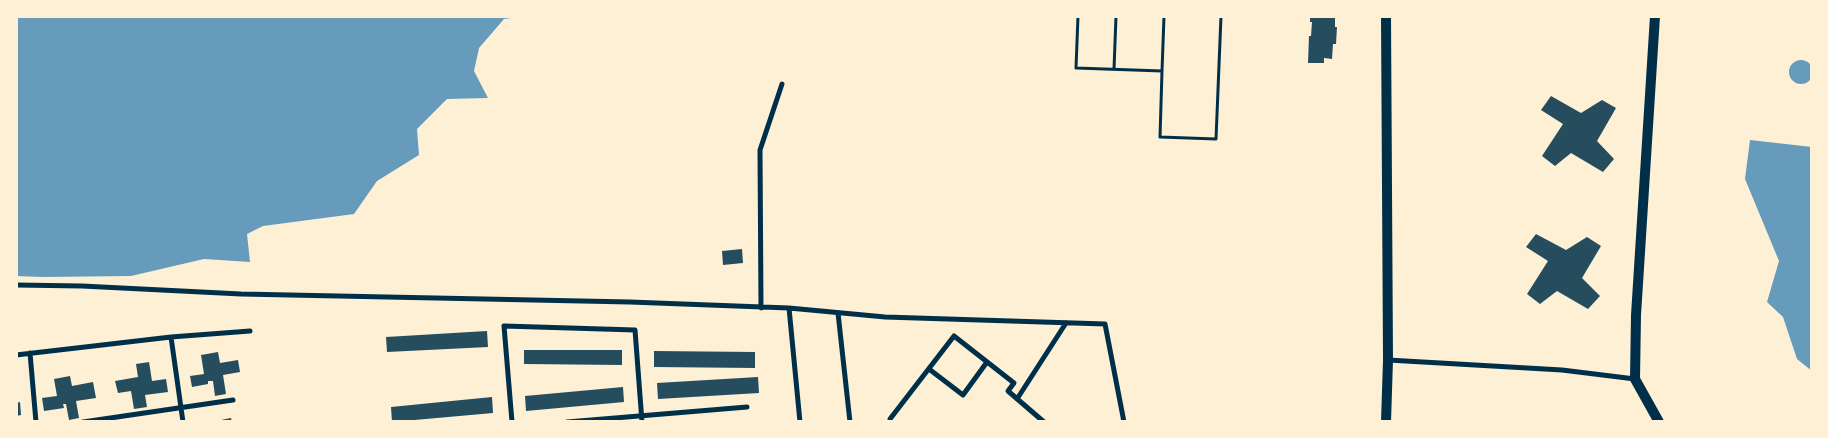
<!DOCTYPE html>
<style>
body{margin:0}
#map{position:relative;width:1828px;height:438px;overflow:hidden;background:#fdf0d5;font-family:"Noto Serif",serif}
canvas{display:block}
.frame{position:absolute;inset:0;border:18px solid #fdf0d5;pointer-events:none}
</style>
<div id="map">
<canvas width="1828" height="438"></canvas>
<div class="frame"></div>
</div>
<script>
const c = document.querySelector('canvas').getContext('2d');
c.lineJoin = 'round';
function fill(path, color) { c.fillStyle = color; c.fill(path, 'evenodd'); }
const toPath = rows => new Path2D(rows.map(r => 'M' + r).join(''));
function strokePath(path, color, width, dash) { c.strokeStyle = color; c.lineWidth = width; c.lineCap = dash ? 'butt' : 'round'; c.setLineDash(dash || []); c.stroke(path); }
fill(toPath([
 [16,16,526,16,504,19,479,48,474,71,488,98,447,99,417,129,419,155,377,181,354,214,263,226,247,234,250,262,204,259,131,276,42,277,16,276],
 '1789 72a12 12 0 1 1 24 0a12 12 0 1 1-24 0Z',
 [1750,140,1812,147,1812,371,1797,359,1783,317,1767,302,1779,261,1745,179]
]), '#669bbc');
fill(toPath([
 [1310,16,1335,16,1335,27,1337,27,1336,44,1333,44,1332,59,1324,58,1324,63,1308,63,1309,36,1311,36,1312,22,1310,22],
 [1551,96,1581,113,1602,100,1616,108,1597,141,1614,159,1603,172,1571,153,1555,166,1542,156,1563,124,1541,110],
 [1536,234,1566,250,1587,237,1601,246,1582,278,1600,296,1588,309,1557,291,1540,304,1527,294,1548,261,1526,247],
 [742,249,743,263,723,265,722,251],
 [487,331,488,347,387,352,386,337],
 [524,350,622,350,622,365,524,364],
 [654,351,755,352,755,368,654,367],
 [218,352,220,363,238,360,240,372,223,375,226,394,215,396,213,381,208,381,208,384,192,387,190,376,204,374,201,355],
 [149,362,152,381,166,379,168,392,145,395,147,407,134,409,131,391,118,393,115,381,138,377,136,364],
 [70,376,72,386,93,382,96,398,76,401,79,418,69,420,66,404,63,404,64,408,44,411,42,398,57,396,54,379],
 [758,377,759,393,658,399,657,383],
 [623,387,624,402,526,411,525,396],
 [492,397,493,413,392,422,391,407],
 [20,402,21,415,16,416,16,403],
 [231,418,232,422,216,422,216,421]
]), '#264d5e');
strokePath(toPath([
 [1078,16,1076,68,1162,71,1160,137,1216,139,1221,16],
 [1114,69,1116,16],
 [1162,71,1164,16]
]), '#003049', 3);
strokePath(toPath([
 [16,285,82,286,241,294,630,302,789,308,885,317,1105,324,1124,422],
 [761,308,760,150,782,84],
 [789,308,800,422],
 [838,313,850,422],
 [171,337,183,422],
 [30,353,36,422],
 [16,355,171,337,250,331],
 [1388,360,1562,370,1635,379],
 [929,369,963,395,987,362],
 [1017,399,1066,323],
 [83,422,233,400],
 [512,422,504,326,635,330,642,422],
 [567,422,747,407],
 [891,422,890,419,954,336,1014,383,1008,391,1044,422]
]), '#003049', 5);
strokePath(toPath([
 [1655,16,1636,315,1635,379,1659,422],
 [1386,422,1388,360,1386,16]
]), '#003049', 10);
</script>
